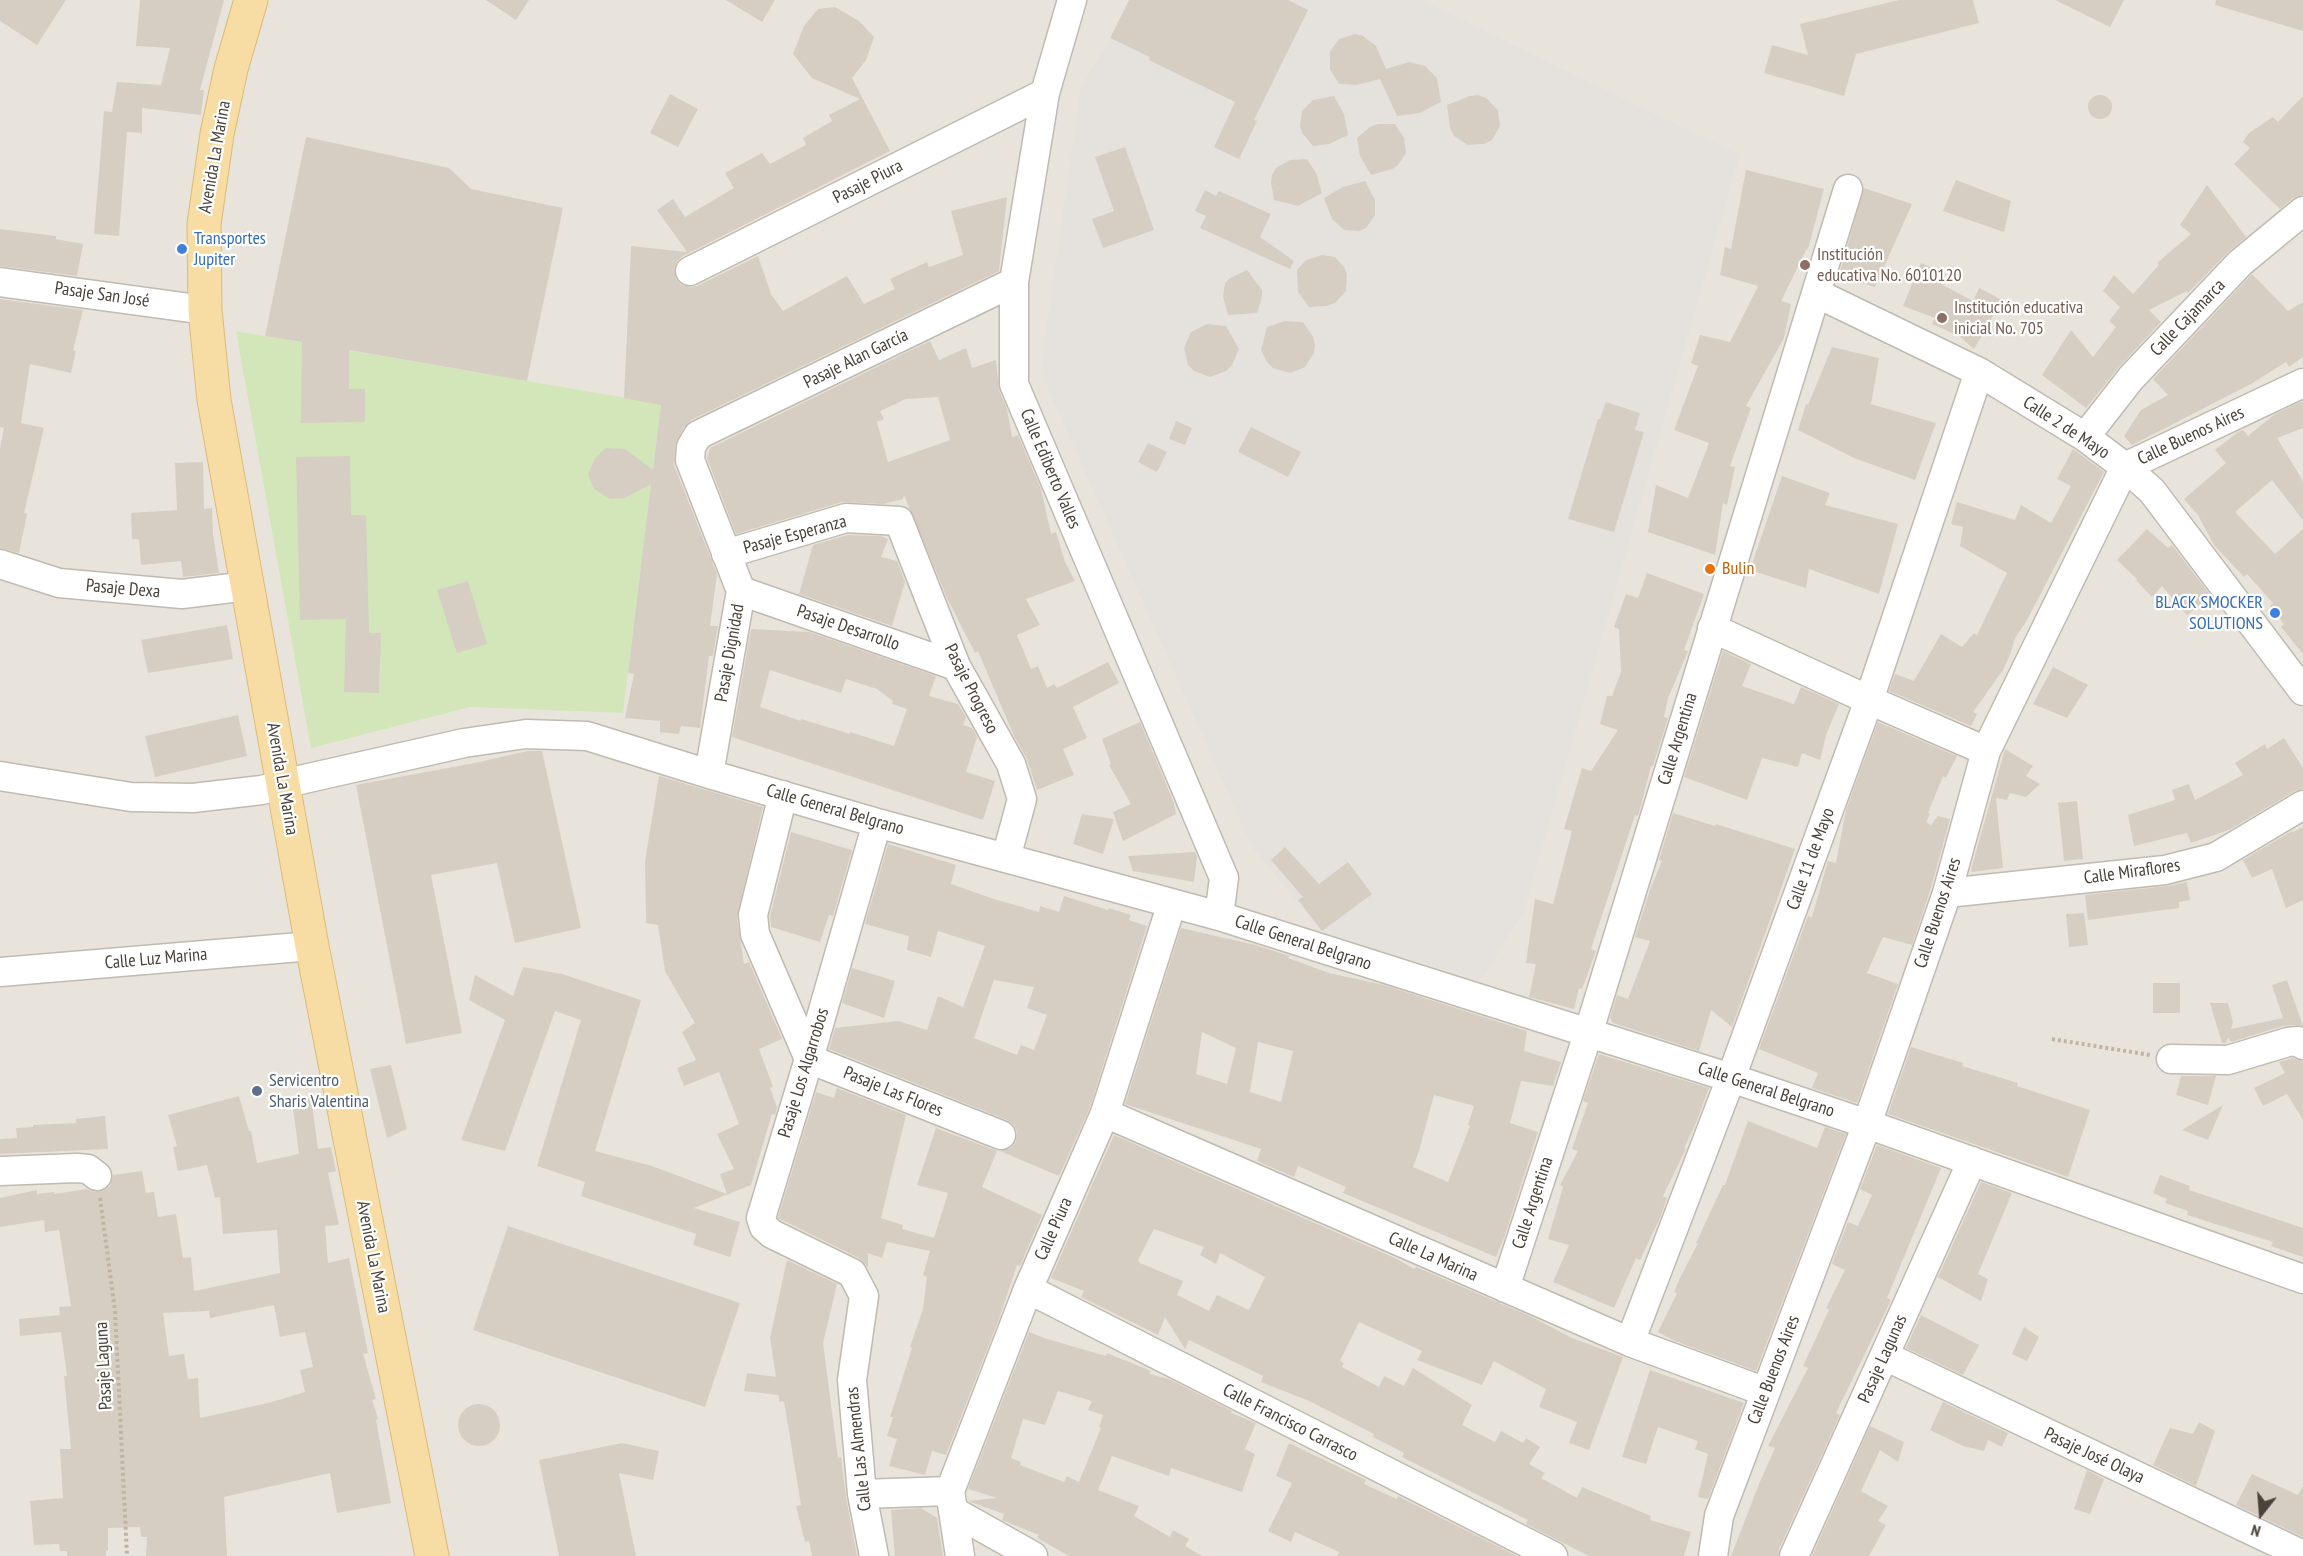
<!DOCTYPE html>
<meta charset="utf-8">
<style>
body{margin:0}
#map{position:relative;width:2303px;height:1556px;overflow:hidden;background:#f5f2ed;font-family:"PT Sans Narrow",sans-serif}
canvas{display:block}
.north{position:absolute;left:2231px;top:1484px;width:60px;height:60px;-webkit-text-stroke:4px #fff;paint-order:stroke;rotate:197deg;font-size:16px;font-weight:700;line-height:24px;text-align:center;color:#49433a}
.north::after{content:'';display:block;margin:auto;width:21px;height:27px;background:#49433a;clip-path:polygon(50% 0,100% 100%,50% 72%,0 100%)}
</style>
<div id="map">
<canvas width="2303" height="1556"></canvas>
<div class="north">N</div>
</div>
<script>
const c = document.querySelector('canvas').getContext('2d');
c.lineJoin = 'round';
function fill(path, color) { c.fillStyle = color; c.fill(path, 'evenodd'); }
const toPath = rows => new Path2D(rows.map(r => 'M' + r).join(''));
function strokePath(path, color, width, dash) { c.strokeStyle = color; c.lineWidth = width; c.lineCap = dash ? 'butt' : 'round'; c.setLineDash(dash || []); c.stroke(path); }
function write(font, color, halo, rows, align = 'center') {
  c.font = font + ' "PT Sans Narrow",sans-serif'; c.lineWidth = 4.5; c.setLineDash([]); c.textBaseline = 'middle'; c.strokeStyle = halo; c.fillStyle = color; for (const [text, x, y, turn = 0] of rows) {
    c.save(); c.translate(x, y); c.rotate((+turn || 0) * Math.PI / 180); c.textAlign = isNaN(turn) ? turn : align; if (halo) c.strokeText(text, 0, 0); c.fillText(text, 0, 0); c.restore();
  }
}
fill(toPath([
 [0,0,2303,0,2303,1556,0,1556]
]), '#e9e4db');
fill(toPath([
 [1133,0,1421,0,1740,155,1524,912,1481,980,1325,935,1252,847,1040,371,1081,87]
]), '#e5e2de');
fill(toPath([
 [236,331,661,404,623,713,470,707,311,748]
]), '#d2e6b9');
fill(toPath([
 [0,0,66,0,37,45,0,21],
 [140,0,224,0,200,90,204,90,201,115,142,108,142,133,127,132,119,236,94,234,104,111,112,112,117,82,161,85,170,48,136,46],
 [486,0,529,0,516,20],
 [726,0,775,0,762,22],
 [1129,0,1288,0,1308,10,1254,120,1257,121,1239,159,1214,147,1235,102,1149,60,1150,57,1110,38],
 [1899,0,1973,0,1979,23,1856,54,1844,96,1764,73,1772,45,1808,55,1800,24],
 [2055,0,2124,0,2110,27],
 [2216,0,2303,0,2303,31,2215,5],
 [835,7,859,21,874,37,866,60,852,78,890,151,683,256,677,261,674,269,676,279,681,285,690,287,697,286,758,256,771,294,783,311,847,276,864,304,895,289,890,279,927,262,929,267,963,255,951,211,1007,197,999,271,691,420,684,427,675,445,674,465,717,574,710,626,718,626,713,656,709,656,700,728,681,726,679,734,660,732,660,721,625,718,634,674,628,673,651,484,625,498,610,499,594,489,588,474,595,458,606,448,625,449,653,470,661,405,624,398,631,246,687,252,657,210,673,199,685,217,734,188,725,173,762,153,770,164,806,145,803,138,832,121,829,115,860,99,812,78,793,54,804,26,818,9],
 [1355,34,1363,36,1376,46,1386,69,1409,62,1425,66,1437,78,1441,102,1420,113,1397,116,1380,79,1357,85,1339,84,1330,69,1330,52,1339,39],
 [670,94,698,109,678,147,650,133],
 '2088 107a12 12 0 1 1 24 0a12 12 0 1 1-24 0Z',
 [1478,95,1486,98,1498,110,1500,126,1492,140,1484,144,1468,145,1454,136,1450,128,1447,105,1470,96],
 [1334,96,1344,114,1348,135,1329,144,1313,146,1302,133,1300,126,1302,111,1313,100],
 [2303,96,2303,195,2293,198,2280,209,2234,164,2250,148,2243,142,2249,133,2273,117,2278,122],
 [1378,124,1395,124,1404,138,1406,153,1398,165,1392,169,1371,175,1360,156,1357,138,1370,127],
 [306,137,449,168,471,189,563,208,527,381,349,350,349,389,365,389,365,422,301,423,302,342,265,336],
 [1125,147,1154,230,1103,248,1092,219,1114,211,1095,157],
 [1307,159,1316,173,1322,193,1298,206,1274,200,1271,183,1272,175,1276,168,1290,160],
 [1746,170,1824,189,1808,249,1807,248,1781,301,1791,304,1784,338,1746,406,1751,408,1730,466,1735,467,1727,505,1723,503,1715,555,1648,532,1656,485,1688,498,1709,443,1674,430,1698,366,1691,363,1700,335,1730,342,1758,286,1720,275,1725,247,1731,249],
 [1956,180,2011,201,2004,232,1943,211],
 [1365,181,1375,200,1375,215,1366,228,1359,231,1344,230,1332,219,1324,198,1343,187],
 [2207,185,2246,237,2228,252,2188,293,2187,291,2149,310,2161,322,2119,367,2086,408,2042,375,2071,330,2093,357,2116,327,2109,321,2120,307,2103,291,2114,275,2133,294,2159,265,2157,263,2191,234,2180,225],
 [1864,188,1912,204,1875,287,1839,275],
 [1205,190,1216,196,1219,191,1271,214,1260,237,1294,261,1290,269,1200,228,1206,216,1195,211],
 [0,229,56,236,56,239,83,244,77,276,0,266],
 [1322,255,1335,257,1344,267,1347,274,1346,291,1335,303,1327,306,1309,307,1298,292,1297,270,1306,260],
 [1921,263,1946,274,1941,284,1973,301,1979,288,2002,300,1974,349,1959,336,1932,324,1935,318,1903,306],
 [1247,270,1262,290,1262,297,1257,313,1228,315,1223,297,1225,283,1230,278],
 [2252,274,2288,311,2303,302,2303,357,2289,367,2286,362,2251,384,2132,445,2124,436,2141,410,2168,395,2153,379],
 [0,299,83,310,73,350,76,351,71,373,30,364,21,423,44,428,24,513,27,514,19,553,0,548,0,448,4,428,0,427],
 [1285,321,1303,322,1313,337,1315,345,1314,353,1305,367,1290,373,1273,368,1267,362,1261,350,1267,327],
 [1207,324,1226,326,1239,349,1232,365,1226,371,1210,377,1194,371,1188,365,1184,348,1191,332],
 [930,341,939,360,966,348,972,368,996,360,999,390,1007,409,1012,437,1018,435,1041,489,1051,534,1056,532,1065,562,1075,581,1026,599,1040,625,1017,635,1031,669,1038,666,1047,688,1054,684,1057,688,1108,662,1119,683,1073,707,1087,738,1063,749,1074,775,1037,790,1027,759,1014,736,978,651,975,653,948,600,904,495,903,499,883,504,842,502,736,534,707,458,710,448],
 [938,397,950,440,888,462,877,422,884,419,880,411,906,399],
 [1832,347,1879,358,1871,404,1936,423,1915,480,1854,458,1798,430,1806,404,1808,405],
 [2303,401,2303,428,2277,438,2303,481,2303,520,2272,480,2235,512,2275,554,2303,529,2303,654,2281,627,2284,624,2270,606,2273,603,2247,574,2244,577,2214,545,2198,515,2184,499,2226,463,2215,450,2238,432,2243,430,2248,436,2275,414],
 [1606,402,1640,413,1635,430,1644,432,1614,532,1568,519,1598,419,1600,419],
 [1176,421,1192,428,1185,445,1169,439],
 [1251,427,1301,452,1288,477,1238,452],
 [1148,443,1167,452,1157,472,1138,462],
 [2073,449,2104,472,2027,620,2015,638,2010,655,2003,670,1973,712,1977,714,1971,726,1889,691,1895,674,1914,681,1941,634,1962,647,1974,633,1977,635,2007,573,1960,546,1963,527,1951,524,1957,502,2015,520,2021,505,2051,523,2071,486,2057,479],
 [350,456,351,515,366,515,369,633,381,633,379,693,344,692,346,619,300,620,296,457],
 [203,462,204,509,212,508,213,534,219,573,183,577,181,561,141,565,139,539,132,539,131,513,177,510,175,463],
 [1782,476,1830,493,1825,505,1898,524,1879,594,1809,569,1806,588,1750,570],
 [2147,529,2168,548,2172,545,2211,596,2187,615,2162,586,2152,597,2136,580,2137,579,2117,560],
 [848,535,881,536,888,539,881,557,897,561,905,582,892,626,799,594,813,545],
 [1647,573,1704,594,1684,650,1688,651,1668,698,1664,717,1668,718,1653,766,1651,766,1638,816,1635,815,1591,949,1596,951,1595,954,1582,989,1579,988,1574,1009,1529,997,1536,964,1526,963,1535,899,1553,904,1572,831,1564,829,1582,768,1591,771,1618,730,1600,724,1607,696,1612,696,1621,672,1619,629,1614,627,1626,594,1638,598],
 [468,581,487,644,457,653,437,590],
 [227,625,233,659,148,673,141,640],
 [751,629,809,632,936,676,929,696,958,704,966,717,963,725,972,728,977,737,966,772,995,781,983,820,732,737],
 [770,670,841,693,846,679,877,689,893,701,892,704,907,709,894,746,850,732,850,734,801,719,801,721,760,707],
 [1723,651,1751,664,1742,686,1794,704,1801,687,1839,704,1826,735,1820,760,1802,753,1798,767,1762,758,1747,800,1684,777],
 [2053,667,2088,685,2067,718,2033,704],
 [238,715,247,756,155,777,145,736],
 [1140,722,1174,803,1176,814,1123,841,1113,812,1131,804,1109,765,1111,764,1102,739],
 [1878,722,1957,756,1946,778,1943,776,1928,813,1930,814,1926,822,1931,825,1938,816,1950,819,1931,888,1912,945,1883,937,1867,973,1898,984,1857,1103,1812,1088,1818,1073,1759,1049,1808,916,1812,917,1828,861,1836,863,1846,810],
 [2284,738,2303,768,2303,789,2295,791,2229,830,2191,843,2187,833,2134,846,2128,815,2175,800,2172,790,2189,784,2195,800,2243,775,2235,763,2265,744,2267,749],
 [2005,749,2033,766,2026,776,2040,784,2026,797,2010,793,2007,800,1996,798,2003,868,1971,872,1972,866],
 [527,751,542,751,581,928,515,943,497,863,431,875,462,1033,406,1044,356,785,475,763],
 [659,776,763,807,737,917,744,964,749,962,782,1039,759,1049,773,1087,770,1088,777,1107,775,1115,772,1114,751,1185,694,1208,740,1222,730,1257,693,1245,696,1234,581,1196,585,1182,537,1166,581,1020,555,1011,505,1151,461,1140,505,1020,469,1000,475,975,513,996,523,967,562,974,641,1000,595,1151,652,1166,727,1194,720,1174,734,1169,717,1134,739,1124,719,1072,684,1086,677,1068,696,1060,682,1032,695,1023,665,971,658,925,646,923,645,861],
 [2077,801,2083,859,2064,861,2058,803],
 [1673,813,1715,826,1716,824,1795,849,1732,1027,1711,1010,1699,1051,1613,1023,1610,1018,1617,995,1628,999,1650,941,1635,937,1650,890,1662,861,1659,860],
 [1082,814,1114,819,1103,854,1073,844],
 [2303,827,2303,900,2286,908,2272,869,2252,878,2243,860,2292,831,2293,832],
 [791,832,852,850,833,916,829,915,820,942,771,927,770,916],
 [888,844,956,865,951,884,994,899,1039,912,1040,906,1059,912,1064,896,1108,910,1109,908,1131,915,1129,920,1147,926,1090,1107,1059,1176,1000,1151,1011,1148,1016,1141,1017,1132,1014,1125,1007,1120,829,1049,835,1028,898,1021,927,1030,938,996,963,1007,985,946,938,931,931,957,907,950,909,936,865,924],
 [994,980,1034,987,1027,1008,1047,1015,1034,1050,1021,1045,1017,1055,974,1038],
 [1285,847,1319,884,1348,862,1372,894,1322,931,1298,900,1303,897,1271,860],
 [1195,852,1197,857,1194,882,1133,871,1128,856],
 [2187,882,2190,900,2179,902,2179,908,2088,920,2085,895,2167,886],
 [2084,913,2088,945,2069,947,2066,914],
 [1181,928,1255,945,1290,956,1288,958,1329,973,1384,985,1527,1031,1524,1051,1561,1062,1553,1086,1521,1081,1510,1123,1538,1132,1504,1238,1496,1257,1343,1193,1346,1187,1298,1166,1294,1177,1257,1161,1261,1149,1125,1104],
 [1202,1032,1236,1048,1227,1084,1196,1074],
 [1258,1042,1293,1051,1281,1102,1250,1092],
 [1434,1095,1474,1106,1468,1125,1470,1126,1448,1182,1413,1167,1419,1151],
 [852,968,895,981,884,1018,842,1003],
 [2287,980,2303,1026,2296,1025,2283,1026,2231,1042,2228,1037,2226,1043,2222,1043,2210,1003,2228,1003,2233,1022,2231,1029,2283,1018,2272,985],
 [2153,983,2180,983,2180,1013,2153,1013],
 [1911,1047,1963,1063,1962,1066,2018,1083,2017,1086,2090,1110,2068,1177,1888,1114],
 [1599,1054,1709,1088,1695,1125,1684,1148,1686,1149,1663,1196,1667,1198,1660,1218,1640,1260,1636,1258,1614,1308,1553,1282,1569,1245,1548,1239,1563,1187,1560,1185,1578,1151,1572,1149,1588,1103,1583,1101],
 [2293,1058,2303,1061,2303,1120,2287,1094,2263,1106,2254,1088,2285,1073,2279,1062],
 [391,1065,407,1129,387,1138,370,1069],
 [2181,1076,2216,1076,2208,1105,2176,1095],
 [837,1088,906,1115,881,1218,903,1225,902,1229,934,1238,948,1193,917,1185,936,1128,997,1151,982,1187,1042,1215,1020,1266,1017,1265,999,1319,946,1455,932,1451,925,1475,889,1466,897,1439,887,1436,893,1417,890,1417,912,1348,910,1347,923,1309,927,1277,923,1275,930,1251,887,1242,882,1258,868,1253,868,1267,859,1258,778,1218,816,1092,834,1098],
 [239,1096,249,1131,251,1131,257,1163,299,1154,292,1100,311,1097,318,1149,331,1147,336,1171,328,1173,339,1225,325,1226,328,1263,349,1258,368,1353,363,1354,376,1399,372,1400,378,1419,376,1420,391,1503,337,1513,330,1473,224,1497,227,1556,146,1556,147,1537,141,1537,140,1527,108,1528,108,1550,106,1550,106,1556,67,1556,67,1551,60,1551,59,1544,34,1545,30,1501,63,1498,60,1449,71,1449,64,1376,67,1376,61,1332,20,1336,19,1319,60,1315,59,1307,71,1306,59,1230,45,1232,44,1220,0,1227,0,1198,37,1190,37,1194,54,1192,54,1194,87,1189,94,1192,103,1191,110,1186,113,1175,142,1171,146,1193,154,1192,158,1217,176,1214,183,1258,191,1257,194,1291,280,1273,277,1230,223,1234,220,1197,215,1198,207,1165,178,1171,173,1147,177,1146,168,1115],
 [274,1305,280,1337,305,1332,313,1367,300,1370,305,1392,268,1403,200,1418,198,1378,188,1379,184,1354,169,1356,163,1313,209,1311,210,1318],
 [2223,1105,2208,1140,2182,1130],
 [105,1116,108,1149,0,1154,0,1139,17,1138,16,1128,33,1127,33,1125,76,1123,76,1119],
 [1748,1121,1817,1148,1825,1127,1846,1134,1756,1371,1675,1341,1658,1332,1677,1293,1674,1292,1680,1278,1698,1243,1696,1243,1723,1185,1725,1185],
 [1114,1135,1395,1258,1414,1269,1416,1267,1530,1316,1572,1338,1623,1357,1589,1450,1569,1443,1577,1422,1539,1407,1546,1389,1494,1361,1482,1385,1417,1360,1422,1351,1359,1322,1340,1361,1344,1363,1342,1367,1379,1387,1384,1376,1404,1386,1413,1368,1472,1405,1462,1425,1495,1442,1501,1431,1523,1443,1526,1438,1540,1447,1529,1464,1545,1473,1541,1478,1577,1498,1582,1487,1651,1516,1650,1520,1691,1532,1684,1556,1589,1556,1526,1524,1528,1520,1402,1457,1404,1453,1373,1437,1374,1434,1309,1401,1261,1382,1263,1376,1189,1340,1185,1349,1165,1317,1158,1335,1081,1297,1084,1291,1051,1278],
 [1154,1229,1204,1247,1200,1255,1216,1264,1220,1253,1265,1277,1249,1310,1217,1295,1209,1311,1177,1295,1183,1281,1140,1263,1138,1260],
 [1877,1145,1941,1168,1887,1298,1891,1300,1836,1413,1840,1415,1779,1549,1778,1556,1731,1556,1759,1484,1775,1448,1768,1446,1808,1368,1803,1366,1829,1310,1826,1308,1845,1270,1832,1264,1848,1222,1858,1226,1872,1195,1860,1189],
 [2160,1175,2190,1186,2189,1190,2303,1228,2303,1257,2271,1246,2273,1242,2187,1215,2188,1211,2165,1203,2167,1199,2153,1193],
 [1981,1182,2012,1193,1978,1274,1988,1279,1981,1301,1938,1277],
 [508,1226,740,1303,705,1407,473,1330],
 [787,1260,837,1284,823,1343,838,1458,841,1457,846,1497,857,1556,812,1556,809,1541,805,1542,796,1506,801,1505,784,1401,779,1402,779,1395,744,1391,747,1373,776,1377,770,1338],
 [1921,1315,1979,1345,1963,1375,1906,1348],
 [2024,1327,2039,1337,2027,1361,2012,1354],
 [1029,1332,1044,1338,1106,1356,1107,1353,1124,1360,1151,1371,1149,1374,1169,1379,1232,1411,1231,1413,1256,1423,1245,1449,1255,1454,1242,1492,1171,1468,1169,1476,1112,1456,1098,1490,1139,1506,1134,1516,1170,1537,1173,1530,1189,1539,1185,1546,1202,1556,1069,1556,1037,1538,1039,1535,1002,1520,1004,1514,968,1501,997,1498,968,1489],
 [1058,1391,1092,1401,1088,1410,1103,1415,1099,1427,1101,1428,1079,1482,1067,1476,1064,1482,1020,1465,1021,1462,1011,1458,1023,1419,1045,1425],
 [1650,1370,1744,1403,1708,1499,1698,1497,1708,1454,1695,1449,1698,1441,1658,1427,1646,1464,1622,1457],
 [1943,1402,2008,1433,2002,1447,1988,1440,1984,1451,1963,1446,1930,1430],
 '458 1425a21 21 0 1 1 42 0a21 21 0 1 1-42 0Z',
 [2199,1422,2215,1431,2196,1486,2153,1465,2170,1428,2193,1434],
 [1870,1426,1904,1442,1898,1462,1880,1450,1861,1491,1888,1506,1878,1521,1886,1525,1869,1556,1812,1556],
 [622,1443,659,1451,653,1480,619,1473,636,1556,559,1556,539,1460],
 [1289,1443,1366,1480,1364,1484,1397,1499,1398,1496,1517,1556,1337,1556,1339,1552,1295,1532,1291,1542,1268,1531,1292,1483,1276,1476],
 [2087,1470,2104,1479,2090,1514,2074,1509],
 [2252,1474,2298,1495,2303,1486,2303,1537,2236,1505],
 [921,1508,937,1518,943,1556,895,1556,891,1510]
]), '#d6cec3');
const minor = toPath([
 [1072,0,1045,93,1014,282,1014,384,1224,878,1219,916],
 [690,271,1045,93],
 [0,282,205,310],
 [1816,293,1979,372,2085,437,2125,467,2152,491,2303,691],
 [2085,437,2131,378,2240,263,2303,211],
 [726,554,846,518,899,521,956,666,1011,764,1022,799,1006,858],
 [0,564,59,583,182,594,248,586],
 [741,591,956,666],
 [1712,628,1869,700,1986,751],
 [709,774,741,591,690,460,691,447,698,435,1014,282],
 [0,776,131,797,193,798,262,790,282,784,464,743,526,734,587,736,709,774,877,823,1219,916,1731,1078,1867,1124,2303,1279],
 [783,795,753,915,755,934,809,1059,1001,1135],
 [1947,893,2165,870,2216,857,2303,805],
 [0,972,312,946],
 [2171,1059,2228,1060,2288,1042,2298,1041,2303,1045],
 [1105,1113,1630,1342,1766,1392],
 [0,1171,77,1168,88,1169,97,1176],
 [1505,1288,1588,1034,1848,189],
 [1028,1289,1553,1556],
 [1630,1342,1731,1078,1869,700,1979,372],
 [1885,1356,2303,1555],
 [862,1494,950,1491],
 [953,1511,1033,1556],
 [874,1556,862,1494,852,1380,864,1296,852,1273,772,1234,764,1227,761,1218,809,1059,877,823],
 [960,1556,950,1491,1028,1289,1105,1113,1172,903],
 [1713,1556,1719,1516,1867,1124,1947,893,1986,751,2125,467,2303,383],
 [1794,1556,1972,1161]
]);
const major = toPath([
 [251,0,231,69,217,134,204,224,205,310,214,400,312,946,432,1556]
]);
strokePath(minor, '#c0bab0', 31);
strokePath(major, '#dcba74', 35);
strokePath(toPath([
 [2052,1039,2150,1055],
 [100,1198,115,1311,127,1556]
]), '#c1b5a2', 4, [3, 3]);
strokePath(minor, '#fff', 28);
strokePath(major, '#f7dda4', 33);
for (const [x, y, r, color] of [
 [182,249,6,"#3f7fe0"],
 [1805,265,6,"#8d6e63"],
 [1942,318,6,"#8d6e63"],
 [1710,569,6,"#e8710a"],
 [2275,613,6,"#3f7fe0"],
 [257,1091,6,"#5c6f8a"]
]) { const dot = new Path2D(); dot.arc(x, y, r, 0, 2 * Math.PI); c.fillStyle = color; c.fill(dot); strokePath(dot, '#fff', 2); }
write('18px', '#49433a', '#fff', [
 ["Avenida La Marina",215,157,-80],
 ["Pasaje Piura",868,182,-27],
 ["Pasaje San José",102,295,8],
 ["Calle Cajamarca",2188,318,-46],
 ["Pasaje Alan García",856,359,-26],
 ["Calle 2 de Mayo",2066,428,33],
 ["Calle Buenos Aires",2191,436,-25],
 ["Calle Ediberto Valles",1050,469,67],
 ["Pasaje Esperanza",795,535,-15],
 ["Pasaje Dexa",123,589,5],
 ["Pasaje Desarrollo",848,628,19],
 ["Pasaje Dignidad",730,653,-80],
 ["Pasaje Progreso",971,689,63],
 ["Calle Argentina",1678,739,-73],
 ["Avenida La Marina",282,779,80],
 ["Calle General Belgrano",835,810,16],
 ["Calle 11 de Mayo",1811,859,-70],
 ["Calle Miraflores",2132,872,-8],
 ["Calle Buenos Aires",1938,913,-72],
 ["Calle General Belgrano",1303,943,18],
 ["Calle Luz Marina",156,959,-5],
 ["Pasaje Los Algarrobos",804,1073,-73],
 ["Calle General Belgrano",1766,1090,18],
 ["Pasaje Las Flores",893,1092,22],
 ["Calle Argentina",1533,1203,-72],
 ["Calle Piura",1054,1229,-66],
 ["Avenida La Marina",373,1257,79],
 ["Calle La Marina",1433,1257,24],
 ["Pasaje Lagunas",1883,1359,-66],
 ["Pasaje Laguna",104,1366,-93],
 ["Calle Buenos Aires",1774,1370,-69],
 ["Calle Francisco Carrasco",1290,1423,27],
 ["Calle Las Almendras",859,1449,-96],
 ["Pasaje José Olaya",2094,1456,25]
]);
write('18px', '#366cbe', '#fff', [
 ["Transportes",194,239],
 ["Jupiter",194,260],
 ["BLACK SMOCKER",2263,603,"right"],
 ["SOLUTIONS",2263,624,"right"]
], 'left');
write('18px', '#785e54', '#fff', [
 ["Institución",1817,255],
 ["educativa No. 6010120",1817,276],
 ["Institución educativa",1954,308],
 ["inicial No. 705",1954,329]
], 'left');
write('18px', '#c56008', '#fff', [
 ["Bulin",1722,569]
], 'left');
write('18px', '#4e5e75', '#fff', [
 ["Servicentro",269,1081],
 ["Sharis Valentina",269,1102]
], 'left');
</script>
